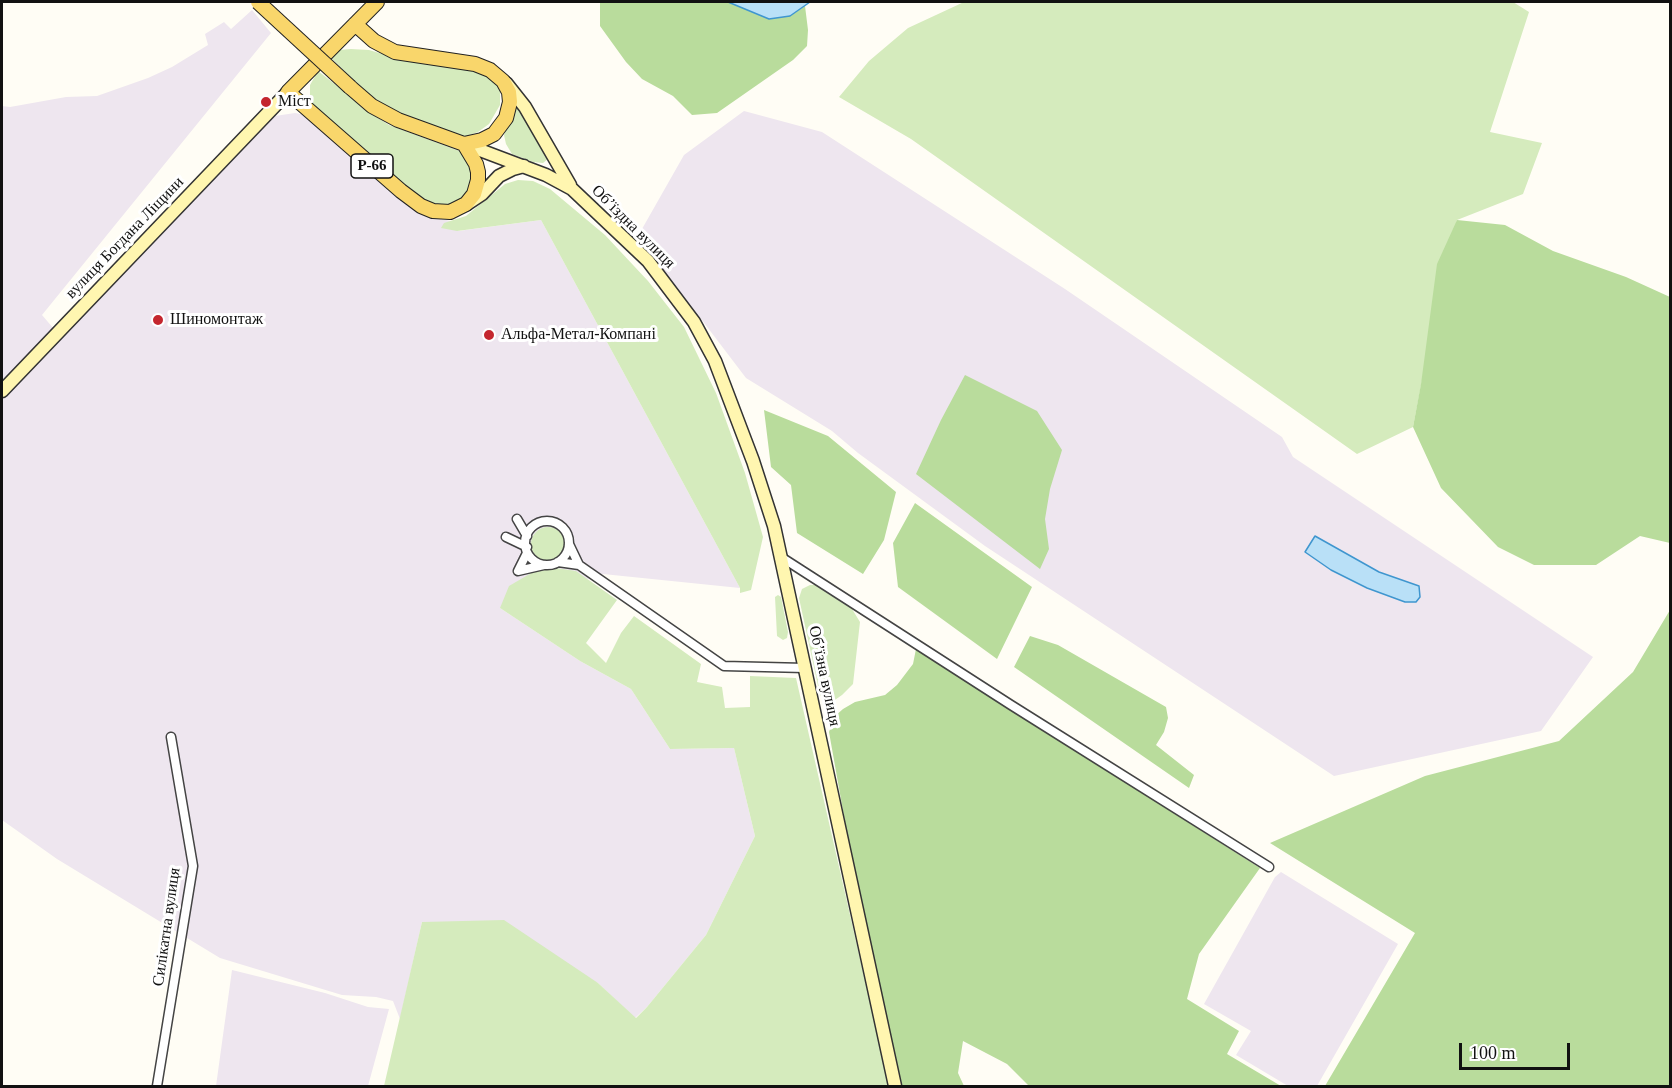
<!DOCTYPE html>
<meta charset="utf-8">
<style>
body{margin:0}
#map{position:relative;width:1672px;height:1088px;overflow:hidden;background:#fffdf5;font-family:Georgia,serif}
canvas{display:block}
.frame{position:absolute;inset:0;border:3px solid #111;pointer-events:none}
.scale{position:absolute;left:1459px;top:1043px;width:111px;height:27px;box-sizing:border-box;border:3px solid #111;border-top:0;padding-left:8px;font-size:18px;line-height:21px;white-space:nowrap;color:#111;-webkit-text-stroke:4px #fff;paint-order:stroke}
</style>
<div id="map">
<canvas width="1672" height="1088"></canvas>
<div class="frame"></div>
<div class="scale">100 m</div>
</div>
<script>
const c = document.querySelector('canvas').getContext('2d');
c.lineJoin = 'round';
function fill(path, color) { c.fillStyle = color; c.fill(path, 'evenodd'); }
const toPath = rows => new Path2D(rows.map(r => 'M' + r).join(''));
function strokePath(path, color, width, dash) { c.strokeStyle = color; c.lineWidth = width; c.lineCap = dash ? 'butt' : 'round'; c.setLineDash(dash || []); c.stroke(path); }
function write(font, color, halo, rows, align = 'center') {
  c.font = font + ' Georgia,serif'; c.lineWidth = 6; c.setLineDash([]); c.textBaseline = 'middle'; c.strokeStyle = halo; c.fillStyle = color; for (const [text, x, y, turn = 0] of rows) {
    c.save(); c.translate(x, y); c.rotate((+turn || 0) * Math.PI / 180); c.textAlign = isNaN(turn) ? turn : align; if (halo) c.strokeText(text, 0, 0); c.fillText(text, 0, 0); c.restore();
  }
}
fill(toPath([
 [252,10,271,33,42,315,54,329,2,383,2,106,10,107,66,97,97,96,148,78,172,67,208,45,205,34,224,22,231,29],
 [744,111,822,132,1065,289,1282,437,1293,457,1593,657,1541,731,1334,776,985,546,858,453,832,431,746,378,638,236,684,155],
 [295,113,306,115,414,208,426,216,451,221,461,226,458,231,541,220,740,588,603,574,500,608,580,661,631,689,670,749,734,748,755,836,706,935,647,1007,635,1018,598,983,422,922,400,1019,393,1001,376,997,342,995,220,958,57,859,2,820,2,398,268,121,275,116],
 [1281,872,1398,944,1317,1086,1288,1086,1236,1055,1251,1031,1204,1004,1275,877],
 [232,970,325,993,368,1007,389,1009,368,1086,216,1086]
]), '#eee6ef');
fill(toPath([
 [964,2,1513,2,1529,12,1490,132,1542,143,1523,194,1457,220,1428,349,1413,427,1357,454,911,139,839,97,869,61,908,28],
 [351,49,369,50,393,57,467,68,481,73,496,80,500,88,500,105,489,124,478,132,464,137,410,120,376,102,329,56,339,50],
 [318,71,350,96,361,107,389,125,462,152,473,169,468,194,453,209,432,209,316,110,310,97,310,85],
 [516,105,548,159,543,163,533,162,512,154,506,144,504,135],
 [518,180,533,181,550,189,605,235,648,281,684,327,716,393,745,473,763,537,751,590,740,593,740,588,541,220,457,231,441,228,444,223,466,216,505,184],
 '531 544a17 17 0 1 1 34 0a17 17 0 1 1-34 0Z',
 [556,568,576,571,617,600,586,643,606,663,621,633,634,616,701,664,697,682,722,687,725,708,750,707,750,676,796,678,889,1086,384,1086,422,922,504,920,598,983,636,1018,647,1007,706,935,755,836,734,748,670,749,631,689,580,661,500,608,509,586,533,572],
 [810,585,815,585,852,609,860,622,853,684,842,695,832,702,828,702,820,695,799,598,802,589],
 [778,595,781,597,788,632,787,638,783,640,777,636,775,597]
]), '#d5ebbd');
fill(toPath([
 [600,2,728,2,769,19,790,16,805,6,808,30,807,46,793,60,717,113,692,115,673,96,642,79,626,62,600,26],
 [1457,220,1505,225,1553,251,1626,277,1670,297,1670,543,1640,536,1596,565,1534,565,1498,547,1441,488,1413,427,1421,384,1437,264],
 [965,375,1037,411,1062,450,1050,489,1045,519,1049,549,1040,569,916,474,941,420],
 [764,410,828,436,896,492,884,540,863,574,797,533,791,485,771,467],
 [915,503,1032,587,997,659,898,587,893,543],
 [1670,610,1670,1086,1325,1086,1415,933,1270,843,1425,776,1559,741,1633,672],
 [1030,636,1058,645,1166,707,1168,718,1164,732,1156,745,1194,775,1189,788,1014,667],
 [916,649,1260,868,1199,954,1187,999,1239,1031,1227,1054,1281,1086,1029,1086,1007,1064,963,1041,958,1073,964,1086,902,1086,855,878,829,732,834,717,843,709,855,702,885,695,897,685,913,664]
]), '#b9dc9c');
const water = toPath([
 [728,2,810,2,790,16,769,19,728,2],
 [1315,536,1379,572,1419,586,1420,597,1416,602,1405,602,1367,588,1331,570,1305,552,1315,536]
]);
fill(water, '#b9e0f7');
strokePath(water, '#3f96cf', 1.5);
const street = toPath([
 [517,519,527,536],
 '525 543a22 22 0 1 1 44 0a22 22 0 1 1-44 0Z',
 [506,537,527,547],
 [527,553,518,571,544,565],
 [781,557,1011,705,1269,867],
 [558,562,579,565,569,544],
 [579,565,724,666,805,668],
 [157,1086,193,866,171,737]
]);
const secondary = toPath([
 [506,83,525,107,570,185],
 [464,144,546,175,572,189,648,261,694,322,715,361,753,461,774,526,895,1086],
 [467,204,482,194,499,176,513,169,524,166],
 [2,391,288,92]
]);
const primary = toPath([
 [377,2,288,92,401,191,421,206,433,211,450,212,466,204,474,194,478,180,478,172,476,164,464,144],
 [350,87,372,106,398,120,464,144,482,140,494,134,506,118,510,102,509,92,503,81,490,70,475,64,395,52,374,41,355,24]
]);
strokePath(street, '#444', 11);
strokePath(secondary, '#333', 15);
strokePath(primary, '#222', 16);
strokePath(street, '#fff', 8);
strokePath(secondary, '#fff6b0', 12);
strokePath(primary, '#f9d66b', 14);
const primaryBridge = toPath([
 [258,2,350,87]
]);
strokePath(primaryBridge, '#222', 16, []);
strokePath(primaryBridge, '#f9d66b', 14);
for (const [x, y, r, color] of [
 [266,102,6,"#c4262e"],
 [158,320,6,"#c4262e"],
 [489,335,6,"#c4262e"]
]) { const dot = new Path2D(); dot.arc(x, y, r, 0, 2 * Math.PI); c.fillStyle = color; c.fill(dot); strokePath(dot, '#fff', 2); }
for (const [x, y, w] of [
 [372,166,42]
]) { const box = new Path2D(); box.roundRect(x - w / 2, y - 12, w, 24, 4.5); c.fillStyle = '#fff'; c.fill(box); strokePath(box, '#111', 1.5); }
write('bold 15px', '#111', null, [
 ["Р-66",372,166]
]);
write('16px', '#111', '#fff', [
 ["Міст",278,102],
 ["Шиномонтаж",170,320],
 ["Альфа-Метал-Компані",501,335]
], 'left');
write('16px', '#111', '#fff', [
 ["Об’їздна вулиця",633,227,45],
 ["вулиця Богдана Ліщини",125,238,-46],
 ["Об’їзна вулиця",824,676,78],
 ["Силікатна вулиця",167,927,-82]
]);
</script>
